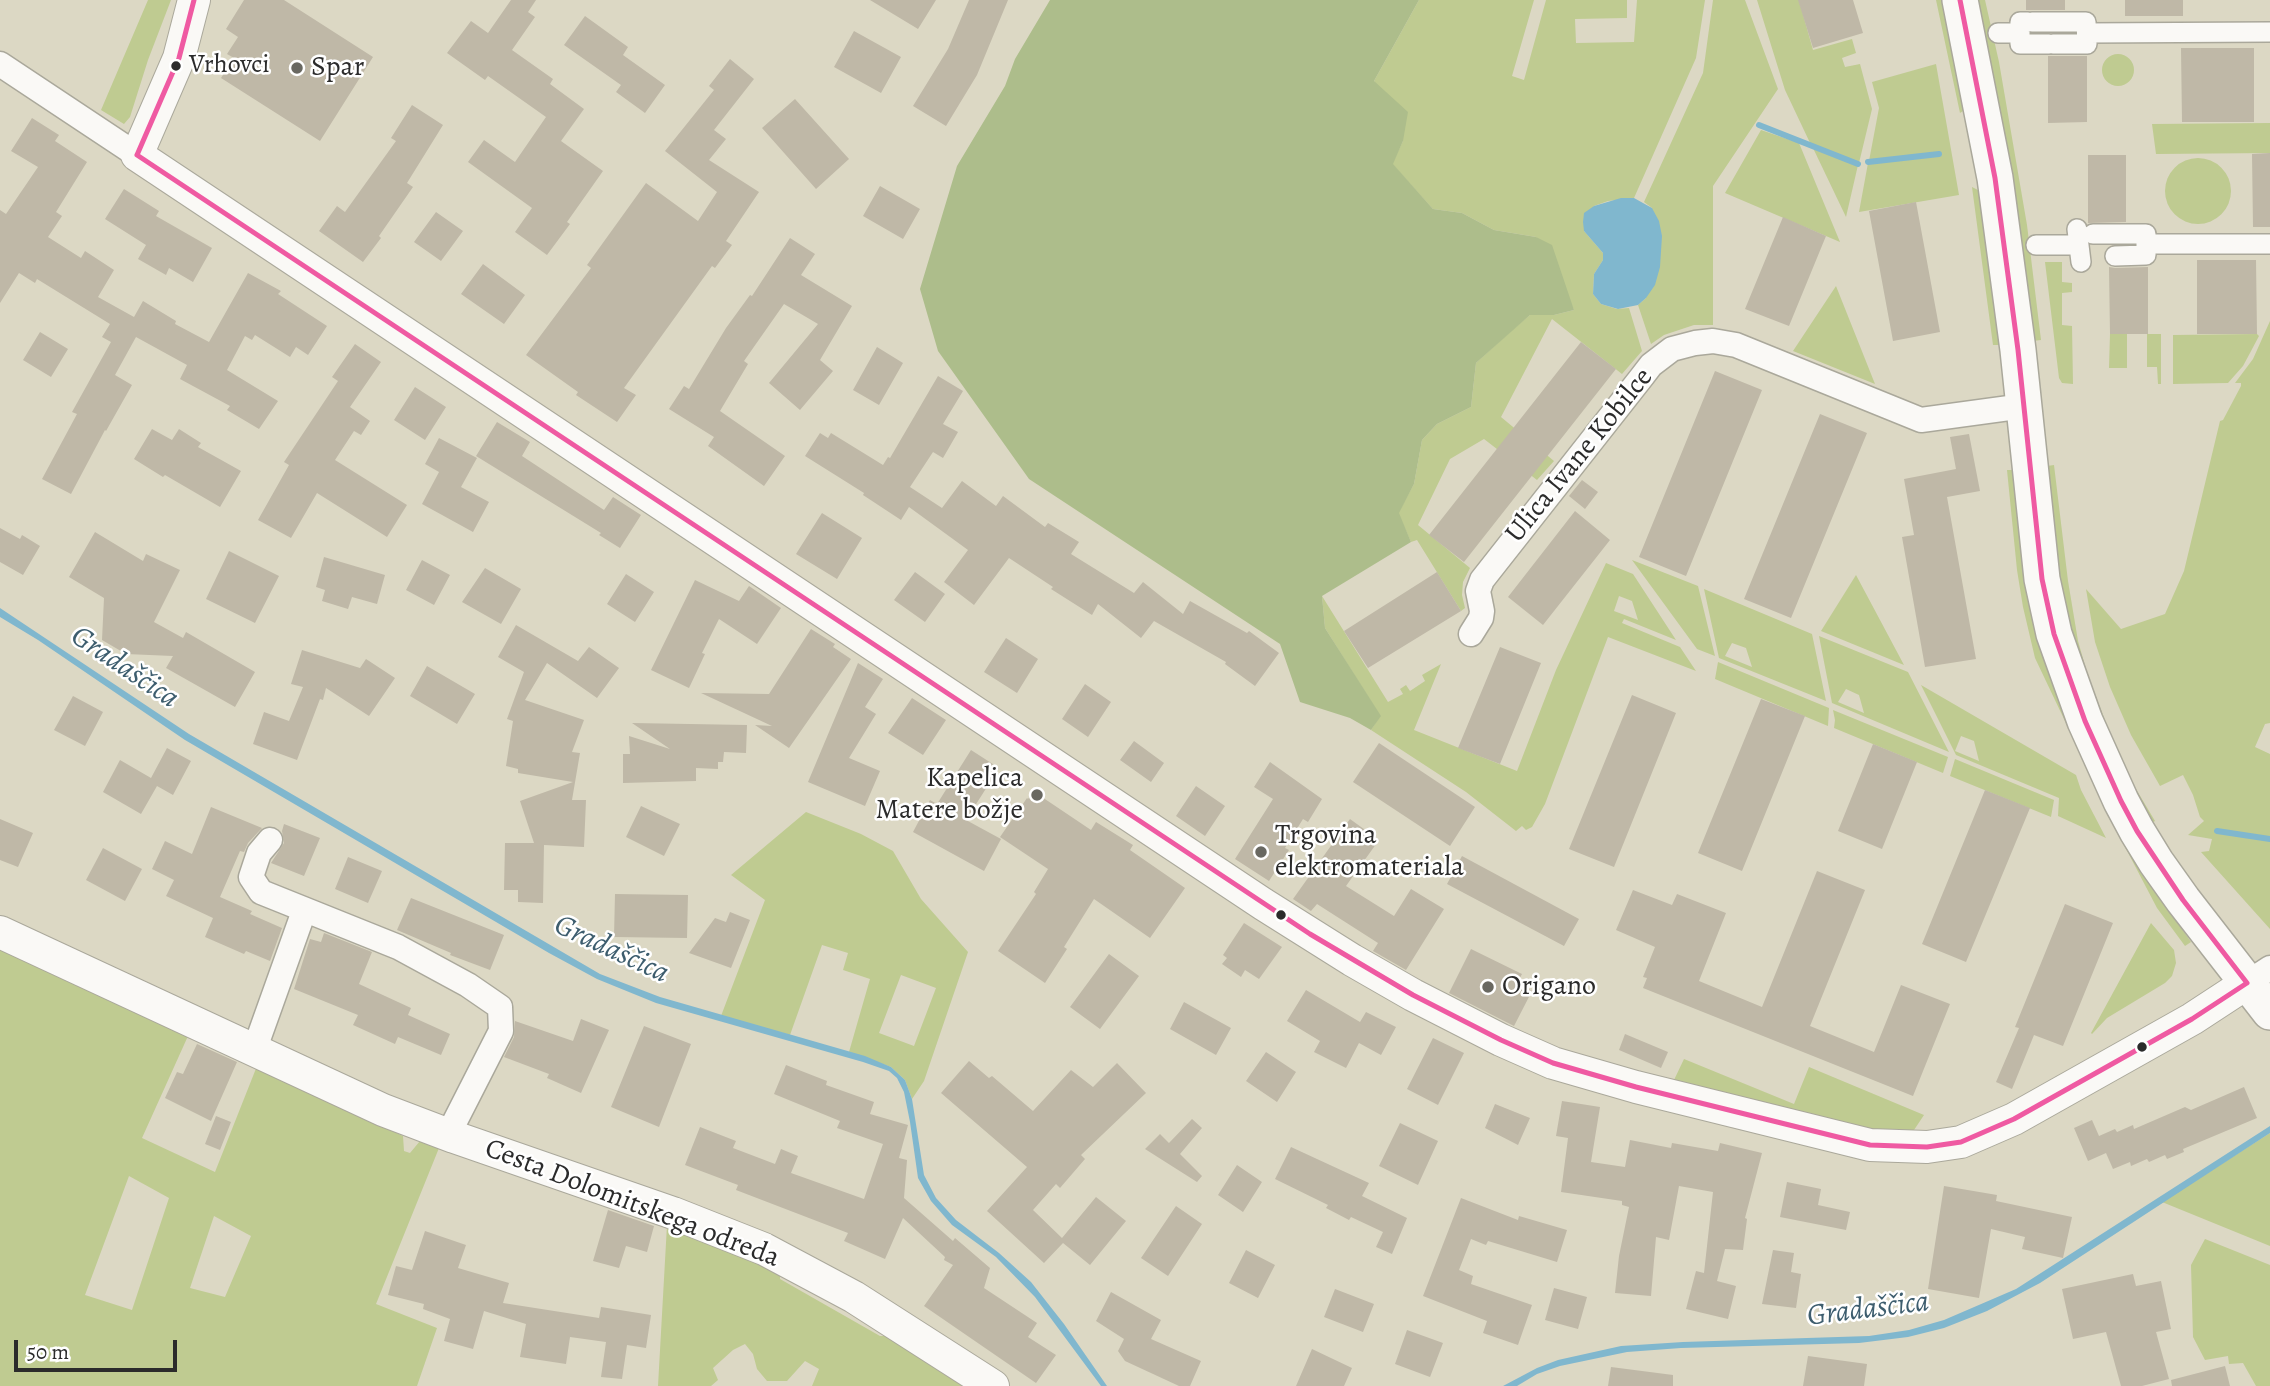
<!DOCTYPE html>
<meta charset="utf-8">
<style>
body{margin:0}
#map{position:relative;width:2270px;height:1386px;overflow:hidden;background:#dcd8c4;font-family:Alegreya,serif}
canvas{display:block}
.scale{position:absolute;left:14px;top:1340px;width:163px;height:32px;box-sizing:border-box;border:4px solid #2b2b2b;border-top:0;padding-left:9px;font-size:21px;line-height:24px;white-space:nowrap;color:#2b2b2b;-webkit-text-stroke:5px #fff;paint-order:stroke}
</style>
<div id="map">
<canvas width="2270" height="1386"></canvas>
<div class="scale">50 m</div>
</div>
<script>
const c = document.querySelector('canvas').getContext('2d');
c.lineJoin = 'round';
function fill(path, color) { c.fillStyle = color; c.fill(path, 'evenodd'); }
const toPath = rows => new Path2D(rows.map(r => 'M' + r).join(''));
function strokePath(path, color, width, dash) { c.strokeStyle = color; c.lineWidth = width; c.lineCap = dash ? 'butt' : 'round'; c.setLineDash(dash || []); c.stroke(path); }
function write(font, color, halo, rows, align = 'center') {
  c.font = font + ' Alegreya,serif'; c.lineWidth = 5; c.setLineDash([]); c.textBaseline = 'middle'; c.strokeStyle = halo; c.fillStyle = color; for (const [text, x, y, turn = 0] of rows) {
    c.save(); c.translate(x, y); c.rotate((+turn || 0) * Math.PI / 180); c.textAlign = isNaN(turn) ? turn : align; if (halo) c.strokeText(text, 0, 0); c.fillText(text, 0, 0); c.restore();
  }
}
fill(toPath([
 [148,0,171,0,148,60,130,117,124,124,101,110],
 [1419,0,1534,0,1512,76,1524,80,1546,0,1627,0,1627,18,1575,19,1576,43,1634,42,1637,0,1705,0,1696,58,1634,198,1608,201,1594,206,1584,231,1603,253,1603,260,1594,274,1593,294,1601,304,1617,309,1629,308,1642,351,1622,374,1552,319,1501,417,1554,461,1537,480,1484,439,1450,459,1418,525,1470,568,1463,582,1462,595,1465,608,1461,611,1417,540,1411,542,1398,513,1414,484,1422,440,1437,424,1471,407,1476,363,1513,329,1530,315,1554,315,1574,310,1536,237,1494,230,1462,213,1433,209,1392,164,1403,141,1374,81],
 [1713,0,1745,0,1778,89,1713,186,1713,325,1694,325,1664,335,1651,344,1638,305,1646,298,1652,208,1644,202,1703,73],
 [1757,0,1799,0,1813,50,1852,39,1856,53,1842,58,1845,67,1860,64,1872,109,1859,163,1811,145,1785,90],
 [1936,0,1949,0,1966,109,1960,113],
 [1973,0,1985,0,1999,62,2027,225,2041,340,2033,341],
 '2102 70a16 16 0 1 1 32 0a16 16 0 1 1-32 0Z',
 [1936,64,1959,195,1859,212,1868,163,1941,155,1940,153,1869,161,1879,108,1872,82],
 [2270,123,2270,153,2156,154,2152,124],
 [1761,130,1799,143,1840,242,1725,193],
 [1813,148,1858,165,1846,217],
 '2165 191a33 33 0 1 1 66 0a33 33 0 1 1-66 0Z',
 [1972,187,1982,192,2000,345,1993,345],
 [2045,262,2062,262,2062,282,2072,283,2072,292,2062,293,2062,325,2072,326,2073,384,2062,383,2059,378],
 [1836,286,1875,384,1793,351],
 [2270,321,2270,723,2265,724,2255,747,2270,754,2270,929,2201,852,2209,851,2212,839,2188,835,2204,821,2200,817,2193,795,2183,775,2160,786,2131,735,2110,687,2095,642,2086,589,2121,629,2165,614,2184,571,2220,421,2223,420,2241,386,2241,383,2235,383,2253,359],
 [2110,334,2127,334,2127,368,2109,368],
 [2147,334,2161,334,2161,384,2158,384,2157,367,2147,367],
 [2257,334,2259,336,2250,353,2243,366,2228,383,2173,384,2173,335],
 [2054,465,2068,581,2078,641,2088,676,2113,741,2133,784,2155,821,2148,825,2106,743,2065,610,2055,547,2047,466],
 [2007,470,2014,470,2112,820,2035,658,2023,607,2017,570],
 [1632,560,1698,586,1715,656,1697,649],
 [1606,563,1633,574,1676,640,1624,619,1622,623,1680,647,1696,671,1608,637,1545,804,1532,827,1526,830,1522,826,1516,831,1466,792,1371,730,1380,716,1325,628,1322,596,1388,702,1403,694,1400,689,1406,685,1410,691,1425,681,1422,675,1441,664,1414,730,1517,771,1556,670],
 [1619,596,1632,601,1638,620,1614,611],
 [1856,575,1904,665,1821,631],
 [1704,589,1812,634,1826,701,1719,658],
 [1732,643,1746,648,1752,667,1725,656],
 [1819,636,1908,672,1949,752,1832,703],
 [1846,689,1859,695,1864,713,1838,702],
 [1718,662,1829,708,1828,726,1715,679],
 [1921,685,2076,775,2081,790,2106,838,2058,816,2059,798,1956,755],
 [1961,736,1974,741,1979,761,1955,751],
 [1833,710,1948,757,1943,773,1834,728,1835,720],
 [1955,759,2054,800,2051,817,1950,776],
 [806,812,861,834,893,851,921,899,968,952,924,1081,912,1099,905,1080,891,1067,849,1052,870,979,843,970,848,953,822,945,790,1035,721,1016,765,900,731,875],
 [901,975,936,988,914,1046,879,1033],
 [2124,845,2130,847,2144,874,2191,942,2185,946,2157,908],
 [2151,923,2174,950,2176,963,2172,976,2165,983,2107,1018,2092,1034,2091,1033],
 [0,949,188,1036,142,1138,215,1172,257,1066,403,1136,404,1151,410,1153,420,1141,439,1148,376,1304,437,1328,417,1386,0,1386],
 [129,1176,169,1198,132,1310,85,1295],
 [214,1216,251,1236,225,1297,190,1288],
 [1684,1059,1794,1104,1809,1067,1924,1115,1912,1133,1877,1130,1674,1080],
 [2270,1133,2270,1246,2162,1202],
 [667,1225,780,1272,780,1279,880,1336,887,1336,963,1386,812,1386,819,1369,805,1361,787,1381,767,1381,757,1369,753,1354,745,1344,733,1350,713,1368,718,1380,711,1386,658,1386],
 [2205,1239,2270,1265,2270,1386,2256,1386,2243,1363,2229,1364,2228,1356,2205,1360,2193,1337,2191,1265]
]), '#bfcb91');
fill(toPath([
 [1050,0,1419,0,1374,81,1408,112,1403,141,1393,164,1433,209,1462,213,1494,230,1536,237,1552,245,1574,310,1554,315,1530,315,1476,363,1471,407,1437,424,1422,440,1414,484,1399,513,1411,542,1322,596,1325,628,1381,716,1371,730,1350,718,1300,702,1280,644,1029,479,938,351,920,289,957,166,1005,86,1015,59]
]), '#adbd8b');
fill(toPath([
 [1621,198,1634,198,1652,208,1659,221,1662,236,1660,267,1655,285,1646,298,1638,305,1618,309,1601,304,1593,294,1594,274,1603,260,1603,253,1584,231,1583,222,1584,213,1594,206],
 [0,608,189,734,600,974,660,997,865,1056,891,1067,905,1080,912,1099,924,1175,936,1198,956,1220,999,1253,1031,1282,1064,1324,1107,1386,1101,1386,1035,1297,996,1257,952,1225,931,1201,918,1178,910,1122,904,1092,897,1078,889,1071,863,1062,656,1003,597,979,549,953,185,740,38,640,0,617],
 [2270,1126,2270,1133,2040,1283,1987,1311,1944,1328,1908,1337,1859,1343,1681,1348,1627,1352,1560,1366,1537,1374,1517,1386,1503,1386,1537,1368,1558,1360,1621,1346,1683,1342,1869,1336,1909,1330,1944,1320,2016,1289]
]), '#80b7ce');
strokePath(toPath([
 [1759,125,1858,164],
 [1868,162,1939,154],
 [2217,831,2270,839]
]), '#80b7ce', 6);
fill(toPath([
 [244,0,284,0,373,57,320,141,221,78,234,58,227,54,238,37,226,29],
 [511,0,536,0,528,12,535,17,512,50,553,79,550,84,584,109,561,141,603,171,567,222,570,224,547,255,515,232,532,208,468,162,484,140,515,162,546,117,488,76,485,80,447,53,471,21,488,33],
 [870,0,936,0,918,29],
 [969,0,1008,0,977,75,946,126,913,106,948,49],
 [1798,0,1853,0,1863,33,1813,48],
 [2026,0,2065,0,2065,10,2026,10],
 [2125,0,2183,0,2183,16,2125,16],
 [585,16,628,47,623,55,665,85,645,113,616,92,621,85,564,45],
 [854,31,901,57,881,93,834,67],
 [2181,48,2254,48,2254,122,2182,122],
 [2048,56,2087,56,2087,122,2048,123],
 [730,59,754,79,714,130,726,139,709,160,759,192,726,241,732,245,715,268,712,266,624,388,636,395,617,422,576,395,578,392,526,355,591,268,587,265,646,183,698,221,717,192,665,151,714,90,709,86],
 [795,99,849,159,816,189,762,128],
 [412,105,443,125,407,183,413,187,379,236,381,238,363,262,319,231,337,206,345,212,396,141,391,138],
 [32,118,59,135,55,141,87,162,56,212,62,216,48,237,81,258,85,251,114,270,98,297,134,317,143,301,176,321,175,324,209,342,248,273,281,291,278,294,327,326,308,355,296,347,290,357,255,335,252,340,245,336,227,370,278,401,259,429,227,410,230,406,180,379,187,365,136,337,115,375,132,385,106,431,105,430,71,494,42,479,77,414,72,412,111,342,102,337,110,324,37,279,35,283,19,273,0,303,0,210,6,214,38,167,11,151],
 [2270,153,2270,227,2253,227,2252,154],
 [2088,155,2126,155,2126,222,2088,223],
 [880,186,920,209,903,239,863,216],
 [124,189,159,211,156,216,212,248,193,282,169,268,166,275,138,259,146,245,105,219],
 [1916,202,1940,332,1893,341,1869,211],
 [436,212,463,231,441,261,414,242],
 [1783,217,1826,236,1789,326,1745,309],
 [790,238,815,254,801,275,852,306,820,360,833,371,800,410,769,383,818,324,784,304,744,361,748,364,720,411,785,456,764,486,708,446,714,437,669,409,684,386,689,389,726,328,750,295,752,296],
 [2197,260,2256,260,2257,334,2197,334],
 [483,264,525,295,504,324,461,294],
 [2109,267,2115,268,2148,267,2148,334,2110,334],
 [40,332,68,349,51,377,23,360],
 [1581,342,1616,369,1464,562,1429,535],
 [355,344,381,362,350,407,370,421,361,435,354,431,335,460,407,505,387,537,317,493,291,538,258,520,289,465,284,462,338,381,332,377],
 [877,347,903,363,879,405,853,390],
 [1715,371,1762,390,1686,576,1639,557],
 [938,376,963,391,943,424,958,432,943,458,933,452,910,487,942,508,962,481,996,506,1003,496,1045,527,1048,523,1079,542,1071,554,1134,593,1143,582,1183,614,1190,601,1247,633,1249,631,1279,653,1255,686,1225,664,1226,662,1154,621,1141,638,1098,604,1092,615,1051,589,1053,587,1009,558,974,605,944,582,968,550,909,507,901,520,863,495,864,493,805,456,820,433,828,438,831,433,883,465,888,457,890,458],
 [415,387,446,407,425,440,394,420],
 [1820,414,1867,433,1791,618,1744,599],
 [497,422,530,442,522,456,604,510,613,497,641,515,620,548,599,535,601,533,476,456],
 [152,429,172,440,179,429,201,443,198,447,241,471,220,507,165,475,163,477,134,459],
 [1969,434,1980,491,1947,497,1976,659,1925,667,1902,537,1914,535,1904,479,1956,469,1950,437],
 [439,438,477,458,461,487,489,502,473,532,422,504,439,472,425,464],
 [1582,480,1598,492,1585,509,1569,496],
 [1575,511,1610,540,1543,625,1508,597],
 [822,513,862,538,837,579,796,554],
 [0,528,20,539,22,535,40,546,23,575,0,562],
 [95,532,143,561,146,554,180,570,154,622,183,638,186,632,255,672,235,707,166,668,173,656,126,654,102,640,104,598,69,577],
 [229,551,279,576,255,623,206,599],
 [324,557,385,575,377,604,352,597,348,609,322,601,325,590,316,587],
 [422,560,450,575,434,605,406,590],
 [485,568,521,589,501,624,462,602],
 [915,572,945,594,925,622,894,600],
 [1437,572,1461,611,1368,668,1344,631],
 [626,574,654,592,635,622,607,604],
 [695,580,739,601,749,586,781,608,757,644,719,619,702,653,705,654,689,688,651,670],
 [516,625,578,661,589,647,619,668,597,698,547,663,525,700,584,720,572,752,580,753,572,800,586,800,584,847,544,845,543,903,518,902,518,890,504,890,505,843,534,843,520,801,573,782,518,773,518,769,506,766,513,721,507,719,524,672,498,657],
 [811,629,835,644,833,647,851,659,789,748,755,725,772,726,701,693,769,694],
 [1006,638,1038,659,1017,693,984,672],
 [1500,647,1541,663,1500,764,1458,748],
 [302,650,360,668,366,659,395,678,369,716,326,688,323,700,320,699,297,760,253,744,264,712,289,721,303,687,291,684],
 [858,663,883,679,865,707,876,714,849,758,880,771,865,806,808,782],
 [427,666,475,694,457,724,410,696],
 [1085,684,1111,702,1088,737,1062,719],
 [1632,695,1676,713,1614,867,1569,849],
 [73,696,103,712,85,746,54,730],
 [912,698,946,720,923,755,888,733],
 [1761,699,1805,716,1742,871,1698,853],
 [632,723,747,725,746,753,724,752,723,762,718,762,718,769,696,768,696,781,623,783,623,754,630,754,629,736,670,749],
 [1134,741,1164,763,1151,782,1120,760],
 [1379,743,1475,807,1450,846,1353,782],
 [1873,744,1917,762,1882,849,1838,831],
 [167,748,191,761,173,795,157,786,141,814,103,792,120,760,151,778],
 [971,750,999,768,966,820,1001,839,984,871,913,832,930,800,937,804],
 [1270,762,1322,799,1308,822,1303,819,1285,848,1289,850,1269,881,1235,859,1273,799,1254,787],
 [1196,786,1225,806,1205,836,1176,816],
 [1985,790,2030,808,1966,962,1922,944],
 [1033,791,1091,830,1096,822,1133,845,1130,850,1185,888,1150,938,1094,899,1064,947,1067,949,1045,983,998,951,1036,894,1034,892,1048,869,1000,837,1027,798,1028,799],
 [641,806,680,824,664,856,626,837],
 [211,807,262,828,248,843,244,852,240,851,220,897,252,911,250,914,282,928,270,961,246,951,244,954,205,937,213,918,166,896,174,880,152,869,165,841,192,854],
 [0,819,33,833,18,867,0,860],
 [1350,819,1379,840,1346,886,1394,916,1411,889,1444,909,1406,970,1373,951,1378,943,1317,904,1311,911,1293,899],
 [284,824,320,838,304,876,271,863,284,843,282,831],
 [103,848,142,869,125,901,86,880],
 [1462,856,1579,919,1564,946,1447,884],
 [348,857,382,871,368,903,335,889],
 [1817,871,1865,890,1810,1026,1874,1052,1901,985,1950,1004,1913,1096,1643,988,1647,978,1643,977,1655,947,1616,930,1633,890,1672,905,1677,894,1726,913,1699,981,1762,1007],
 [615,894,688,895,687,938,614,937],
 [411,898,504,935,490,970,450,955,451,953,397,930],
 [2065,904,2113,923,2063,1046,2034,1035,2012,1089,1996,1082,2019,1028,2015,1027],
 [730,912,750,920,731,968,689,953,715,918,726,922],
 [1244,923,1282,947,1259,979,1245,970,1241,977,1222,964,1227,958,1223,955],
 [324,933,372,952,359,984,411,1008,408,1015,450,1034,441,1055,398,1037,395,1044,353,1025,358,1015,294,989,310,939,321,942],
 [1471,949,1522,974,1517,983,1532,991,1514,1026,1449,993],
 [1109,954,1139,976,1100,1029,1070,1007],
 [1306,990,1360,1022,1366,1012,1396,1027,1381,1055,1359,1043,1346,1068,1314,1052,1320,1041,1287,1021],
 [1184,1002,1231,1028,1216,1055,1170,1029],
 [581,1019,609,1030,581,1093,547,1078,549,1074,504,1057,514,1037,515,1021,573,1041],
 [644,1026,691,1044,659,1127,611,1107],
 [1625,1034,1668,1052,1661,1068,1619,1050],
 [1433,1038,1464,1053,1438,1105,1407,1089],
 [197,1044,237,1062,211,1121,165,1098,177,1072,183,1074],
 [1266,1052,1296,1072,1277,1102,1246,1081],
 [969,1061,989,1078,992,1076,1033,1111,1071,1070,1093,1087,1117,1063,1146,1093,1081,1155,1085,1159,1060,1188,1056,1184,1033,1210,1062,1238,1096,1197,1126,1221,1090,1265,1063,1243,1044,1263,987,1211,1027,1167,941,1093],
 [786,1065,827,1081,826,1085,874,1102,870,1114,908,1125,899,1158,907,1160,904,1198,953,1241,955,1238,990,1268,984,1288,1037,1323,1028,1337,1056,1355,1036,1383,924,1306,953,1265,944,1260,945,1257,903,1218,885,1259,844,1241,848,1233,736,1190,738,1185,685,1165,700,1127,736,1141,733,1148,775,1164,781,1149,798,1156,791,1173,864,1199,883,1144,837,1128,840,1121,774,1094],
 [2244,1087,2257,1118,2183,1149,2184,1152,2167,1159,2165,1155,2149,1162,2147,1159,2131,1166,2130,1162,2113,1169,2106,1153,2088,1161,2074,1128,2092,1120,2099,1136,2115,1129,2117,1132,2133,1125,2134,1129,2185,1107,2191,1110],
 [1562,1101,1600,1107,1591,1162,1625,1167,1630,1140,1671,1148,1672,1143,1718,1151,1720,1143,1762,1153,1745,1218,1747,1219,1743,1250,1725,1249,1717,1281,1736,1286,1728,1319,1686,1309,1696,1271,1704,1273,1713,1192,1679,1186,1669,1240,1656,1237,1651,1296,1615,1293,1619,1256,1629,1207,1622,1205,1622,1201,1561,1192,1568,1138,1556,1136],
 [1495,1104,1530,1118,1518,1145,1485,1128],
 [216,1116,231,1122,220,1150,205,1144],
 [1192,1119,1202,1128,1180,1154,1202,1176,1197,1182,1145,1149,1160,1134,1169,1143],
 [1400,1123,1438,1141,1418,1185,1379,1166],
 [1291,1147,1369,1183,1362,1196,1407,1218,1392,1254,1376,1247,1383,1232,1351,1217,1349,1220,1326,1208,1328,1205,1275,1179],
 [1237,1165,1262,1182,1243,1212,1218,1195],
 [1787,1182,1821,1189,1818,1205,1850,1212,1846,1230,1780,1217],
 [1944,1186,1997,1195,1996,1201,2072,1217,2063,1258,2022,1249,2025,1237,1991,1229,1979,1298,1928,1289],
 [1461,1198,1518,1220,1519,1216,1567,1230,1557,1262,1488,1241,1486,1245,1471,1239,1459,1270,1473,1276,1471,1284,1532,1305,1518,1345,1483,1333,1487,1321,1423,1296],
 [1176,1206,1202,1224,1168,1276,1141,1258],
 [608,1210,654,1226,647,1252,626,1246,619,1268,593,1261],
 [425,1231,466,1245,458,1268,509,1283,503,1303,599,1318,601,1307,651,1315,646,1348,627,1345,622,1379,601,1377,606,1342,570,1337,566,1364,520,1357,526,1324,484,1311,473,1349,444,1341,450,1319,423,1309,424,1304,388,1295,396,1266,412,1270],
 [1246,1250,1275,1265,1258,1298,1229,1283],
 [1773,1250,1794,1253,1791,1272,1801,1274,1796,1308,1762,1304],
 [2133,1274,2136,1286,2161,1281,2171,1329,2156,1332,2169,1379,2142,1386,2121,1386,2106,1332,2073,1339,2062,1289],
 [1554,1288,1587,1297,1578,1329,1545,1320],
 [1335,1289,1374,1304,1363,1332,1324,1317],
 [1111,1292,1161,1320,1151,1339,1201,1361,1190,1386,1179,1386,1125,1361,1118,1351,1124,1339,1096,1321],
 [1407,1330,1443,1343,1430,1377,1395,1364],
 [1312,1349,1352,1368,1344,1386,1296,1386],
 [1808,1356,1867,1364,1864,1386,1803,1386],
 [2225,1366,2230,1386,2172,1386,2171,1380],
 [1611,1367,1673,1375,1673,1386,1608,1386]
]), '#bfb8a7');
const pedestrian = toPath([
 [2028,22,2020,22,2020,44,2049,44],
 [2032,22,2086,22,2087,44,2053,44],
 [1998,33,2020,33],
 [2087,33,2270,32],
 [2077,229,2081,262],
 [2093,234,2146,234,2146,255,2115,256],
 [2146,244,2270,244],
 [2036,245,2079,245]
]);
const minor = toPath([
 [0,64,137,155],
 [1471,634,1481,618,1482,611,1478,591,1482,580,1641,378,1651,365,1672,349,1695,343,1713,341,1736,345,1921,420,2024,406],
 [270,840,259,853,251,877,261,892,398,947,468,985,500,1007,501,1031,448,1135],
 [2247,983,2270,968],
 [254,1051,304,911]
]);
const tertiary = toPath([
 [194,0,179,58,137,155,1263,904,1352,960,1413,995,1501,1040,1553,1063,1636,1087,1870,1145,1927,1147,1961,1142,2014,1119,2192,1019,2247,983],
 [0,932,383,1110,454,1137,673,1213,764,1249,854,1297,993,1386]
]);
const secondary = toPath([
 [1960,0,1995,178,2018,350,2042,579,2054,634,2085,721,2121,801,2137,831,2156,862,2183,900,2270,1012]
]);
strokePath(pedestrian, '#aaa89b', 22);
strokePath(minor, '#aaa89b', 27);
strokePath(tertiary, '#aaa89b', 34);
strokePath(secondary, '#aaa89b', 38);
strokePath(pedestrian, '#faf9f6', 19);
strokePath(minor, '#faf9f6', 24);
strokePath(tertiary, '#faf9f6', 32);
strokePath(secondary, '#faf9f6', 35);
strokePath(toPath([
 [1960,0,1995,178,2018,350,2042,579,2054,634,2085,721,2121,801,2137,831,2183,900,2247,983],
 [137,155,1310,934,1413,995,1501,1040,1553,1063,1636,1087,1870,1145,1927,1147,1961,1142,2014,1119,2192,1019,2247,983],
 [137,155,179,58,194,0]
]), '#ef5aa2', 5);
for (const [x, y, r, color] of [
 [176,66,6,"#2b2b2b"],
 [297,68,7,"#696861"],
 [1037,795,7,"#696861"],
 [1261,852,7,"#696861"],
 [1281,915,6,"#2b2b2b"],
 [1488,987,7,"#696861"],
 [2142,1047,6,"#2b2b2b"]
]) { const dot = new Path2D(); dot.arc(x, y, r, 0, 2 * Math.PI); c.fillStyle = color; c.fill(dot); strokePath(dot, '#fff', 2.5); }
write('26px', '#2b2b2b', '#fff', [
 ["Vrhovci",189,66]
], 'left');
write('28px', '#2b2b2b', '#fff', [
 ["Spar",311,68],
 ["Kapelica",1023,779,"right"],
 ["Matere božje",1023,811,"right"],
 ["Trgovina",1275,836],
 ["elektromateriala",1275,868],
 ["Origano",1502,987]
], 'left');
write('28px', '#2b2b2b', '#fff', [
 ["Ulica Ivane Kobilce",1580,456,-51],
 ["Cesta Dolomitskega odreda",632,1204,21]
]);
write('italic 30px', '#3d5d6e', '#fff', [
 ["Gradaščica",124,668,34],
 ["Gradaščica",611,950,25],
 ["Gradaščica",1868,1310,-7]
]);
</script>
